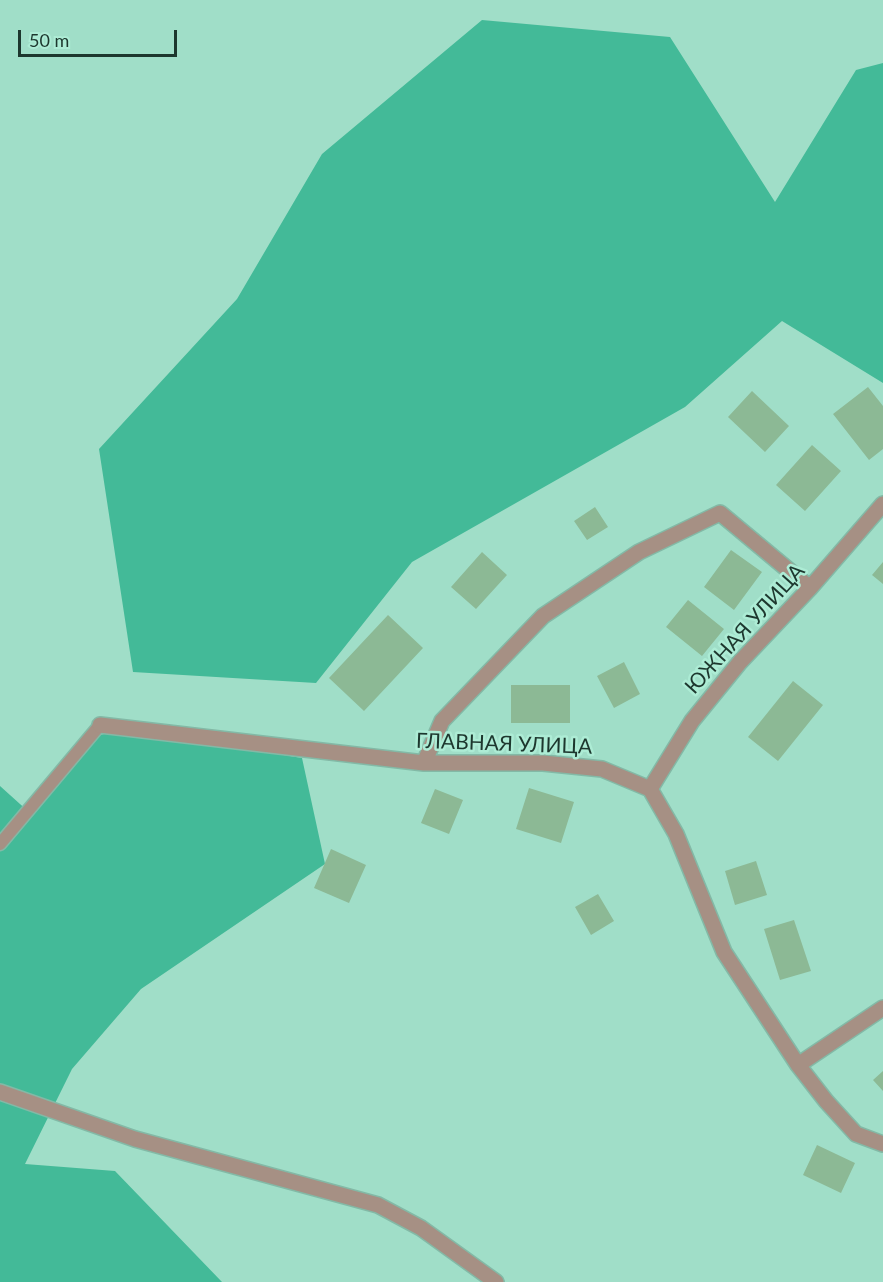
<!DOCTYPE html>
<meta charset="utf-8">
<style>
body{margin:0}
#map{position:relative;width:883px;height:1282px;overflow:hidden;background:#a0dec8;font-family:Lato,sans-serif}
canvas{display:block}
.scale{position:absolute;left:18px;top:30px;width:159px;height:27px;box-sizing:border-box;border:3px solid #1d372e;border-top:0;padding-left:8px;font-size:18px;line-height:21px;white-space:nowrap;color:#1d372e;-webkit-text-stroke:4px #adecd5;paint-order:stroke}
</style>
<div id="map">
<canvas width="883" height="1282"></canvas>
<div class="scale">50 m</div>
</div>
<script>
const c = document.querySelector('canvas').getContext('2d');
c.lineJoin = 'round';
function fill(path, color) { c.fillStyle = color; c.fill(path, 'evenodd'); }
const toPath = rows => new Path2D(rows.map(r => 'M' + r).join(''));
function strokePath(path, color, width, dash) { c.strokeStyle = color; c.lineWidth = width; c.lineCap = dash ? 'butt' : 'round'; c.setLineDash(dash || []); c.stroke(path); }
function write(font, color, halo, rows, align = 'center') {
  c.font = font + ' Lato,sans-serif'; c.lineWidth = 5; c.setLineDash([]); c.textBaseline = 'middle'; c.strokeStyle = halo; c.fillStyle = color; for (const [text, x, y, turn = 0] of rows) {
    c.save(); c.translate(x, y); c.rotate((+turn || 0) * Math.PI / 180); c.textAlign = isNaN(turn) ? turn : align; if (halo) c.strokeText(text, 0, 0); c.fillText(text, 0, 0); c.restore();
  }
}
fill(toPath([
 [482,20,670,37,775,202,856,70,883,63,883,383,782,321,685,407,412,562,316,683,133,672,99,449,237,299,322,154],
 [125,729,302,758,325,864,141,989,72,1069,25,1164,115,1171,222,1282,0,1282,0,786,30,813,83,739]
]), '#43ba98');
fill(toPath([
 [868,387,883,406,883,449,869,460,833,414],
 [752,391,789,426,765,452,728,417],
 [812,445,841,471,805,511,776,485],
 [595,507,608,527,587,540,574,521],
 [731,550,762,572,734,610,704,587],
 [482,552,507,575,476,609,451,587],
 [883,562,883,584,872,575],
 [688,600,724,629,702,656,666,627],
 [388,615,423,648,364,711,329,678],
 [624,662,640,694,614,708,597,676],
 [793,681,823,705,778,761,748,737],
 [511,685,570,685,570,723,511,723],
 [529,788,574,802,561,843,516,829],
 [435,789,463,800,449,834,421,823],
 [331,849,366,865,349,903,314,888],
 [756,861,767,895,735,905,725,871],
 [598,894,614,921,591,935,575,907],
 [794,920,811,971,780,980,764,929],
 [883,1071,883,1091,873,1080],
 [817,1145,855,1163,841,1193,803,1175]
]), '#8cb995');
const service = toPath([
 [0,844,100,725]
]);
const minor = toPath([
 [100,725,424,763,543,763,602,769,650,789,676,834,724,952,798,1065,826,1101,856,1134,883,1144],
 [424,763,442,721,543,616,639,552,720,513,810,588],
 [650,789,692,721,740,662,810,588,883,504],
 [798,1065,883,1008],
 [0,1092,135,1139,378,1205,421,1228,496,1282]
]);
strokePath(service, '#83b9a6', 15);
strokePath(minor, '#83b9a6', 18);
strokePath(service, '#a69084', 12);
strokePath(minor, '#a69084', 15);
write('21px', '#1d372e', '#adecd5', [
 ["ЮЖНАЯ УЛИЦА",745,629,-48],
 ["ГЛАВНАЯ УЛИЦА",504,744,2]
]);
</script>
